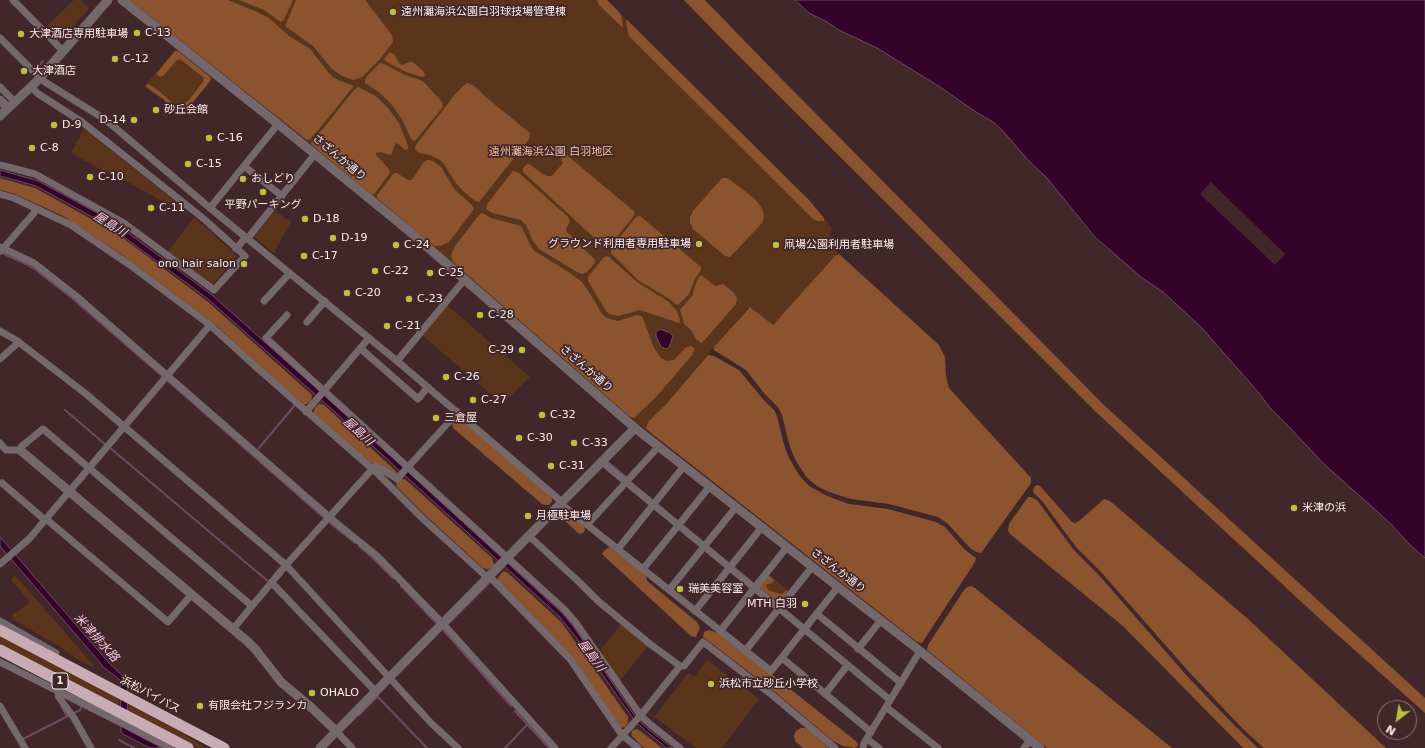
<!DOCTYPE html>
<meta charset="utf-8">
<style>
body{margin:0}
#map{position:relative;width:1425px;height:748px;overflow:hidden;background:#412729;font-family:"DejaVu Sans",sans-serif}
canvas{display:block}
.north{position:absolute;left:1377px;top:700px;width:40px;height:40px;box-sizing:border-box;background:#412729;border:1px solid #8c7577;border-radius:50%;rotate:211deg;font-size:11px;font-weight:700;line-height:16px;text-align:center;color:#fcebeb}
.north::after{content:'';display:block;margin:auto;width:14px;height:18px;background:#bebf42;clip-path:polygon(50% 0,100% 100%,50% 72%,0 100%)}
</style>
<div id="map">
<canvas width="1425" height="748"></canvas>
<div class="north">N</div>
</div>
<script>
const c = document.querySelector('canvas').getContext('2d');
c.lineJoin = 'round';
function fill(path, color) { c.fillStyle = color; c.fill(path, 'evenodd'); }
const toPath = rows => new Path2D(rows.map(r => 'M' + r).join(''));
function strokePath(path, color, width, dash) { c.strokeStyle = color; c.lineWidth = width; c.lineCap = dash ? 'butt' : 'round'; c.setLineDash(dash || []); c.stroke(path); }
function write(font, color, halo, rows, align = 'center') {
  c.font = font + ' "DejaVu Sans","Noto Sans JP",sans-serif'; c.lineWidth = 3.5; c.setLineDash([]); c.textBaseline = 'middle'; c.strokeStyle = halo; c.fillStyle = color; for (const [text, x, y, turn = 0] of rows) {
    c.save(); c.translate(x, y); c.rotate((+turn || 0) * Math.PI / 180); c.textAlign = isNaN(turn) ? turn : align; if (halo) c.strokeText(text, 0, 0); c.fillText(text, 0, 0); c.restore();
  }
}
fill(toPath([
 [74,0,81,0,89,9,60,41,46,27],
 [129,0,607,0,809,200,831,227,830,245,838,253,773,325,752,308,748,308,660,410,646,429,648,432,412,228,281,120],
 [176,49,212,78,190,106,184,108,178,116,163,99,144,87],
 [84,129,182,207,179,209,175,208,126,181,122,181,71,153],
 [275,211,291,222,274,253,254,237],
 [194,217,237,256,213,284,211,285,168,252],
 [447,305,530,377,502,404,422,335],
 [768,574,790,592,779,603,759,587],
 [15,575,93,665,93,667,77,659,57,645,14,620,12,617,13,614,27,605,29,601,12,581,12,578],
 [621,624,648,646,619,682,599,652],
 [0,635,118,697,119,706,0,645],
 [707,660,759,699,722,748,696,748,654,717,688,673,694,677],
 [129,703,168,724,205,748,197,748,128,711]
]), '#5a351b');
fill(toPath([
 [129,0,228,0,255,11,269,18,289,36,310,49,328,72,333,77,340,81,352,85,353,87,320,128,310,139,307,140],
 [239,0,293,0,283,21,281,22,264,10],
 [296,0,365,0,392,35,393,42,380,59,362,77,353,80,342,76,332,69,313,46,285,26],
 [597,0,607,0,618,11,621,15,623,28,599,5],
 [684,0,705,0,763,60,1105,406,1425,698,1425,713,1321,620,1097,413,720,37],
 [627,20,809,200,824,218,824,221,818,221,813,219,659,66,629,36,626,22],
 [175,51,179,52,209,76,211,80,190,106,184,108,178,114,163,99,145,86,148,84,159,91,177,107,180,106,189,100,203,82,204,78,203,77,180,59,176,61,164,75,161,77,158,76,157,73],
 [390,52,394,54,400,64,402,65,410,62,413,62,424,72,425,76,422,77,406,72,385,61,384,59],
 [380,63,384,64,405,75,423,81,443,103,442,108,415,141,411,139,403,121,392,105,379,92,365,83,365,80,367,76],
 [467,83,473,85,487,98,530,133,529,139,479,202,475,201,463,191,455,182,444,164,440,160,430,155,419,153,415,149,416,145,457,92],
 [358,87,376,96,388,108,399,123,408,146,408,149,405,150,397,143,395,144,392,153,390,155,380,152,376,153,376,155,388,168,390,173,375,193,372,195,311,144,312,141,322,130,354,90],
 [563,152,635,212,634,216,607,248,603,246,523,172,523,168,526,165,529,164,543,174,547,176,552,176,563,163,560,155,561,153],
 [427,160,433,161,441,167,455,190,472,205,474,209,449,242,440,246,435,246,429,242,377,198,377,195,394,173,397,173,408,180,412,180,423,163],
 [513,171,519,173,568,217,570,221,566,229,566,231,595,260,594,264,587,272,582,274,579,273,539,249,533,241,526,225,521,220,492,213,486,209,487,204],
 [0,178,35,188,115,232,207,301,311,394,312,396,311,401,305,405,258,365,217,326,121,254,63,216,15,194,0,190],
 [722,178,726,178,729,179,755,199,763,210,764,217,762,223,730,257,725,256,693,229,690,223,690,217,693,211],
 [482,213,491,218,521,226,533,250,570,273,582,282,591,295,602,314,607,318,618,321,636,315,642,316,654,348,661,358,666,361,674,360,686,347,691,346,694,348,693,354,657,396,636,416,634,418,629,416,453,262,451,256,455,246,479,215],
 [640,216,701,267,701,270,695,279,689,294,678,305,675,304,671,300,638,280,611,253,611,248,636,217],
 [839,254,939,345,945,357,946,376,949,388,1031,478,1031,483,981,553,976,552,970,548,948,524,938,517,889,504,851,499,829,492,817,486,807,478,796,461,790,447,782,415,778,407,764,393,746,370,714,350,714,347,750,307,773,325,835,256],
 [608,256,637,282,669,302,677,311,680,320,679,323,640,310,618,316,609,314,606,311,588,281,588,277,604,257],
 [701,275,715,286,723,284,734,293,737,298,736,304,702,343,696,339,691,330,684,324,680,310,692,296,697,280],
 [708,355,714,356,739,370,762,398,774,410,777,416,783,441,788,456,799,475,809,486,827,496,849,504,888,509,936,522,945,527,964,549,976,558,975,562,922,643,917,642,646,429,648,422,666,404],
 [319,404,324,405,398,473,398,476,366,460,313,413,315,408],
 [459,418,550,495,552,499,552,502,549,505,546,505,542,504,453,428,452,424,455,420],
 [401,478,406,480,492,558,494,564,493,566,488,570,483,568,425,515,396,486,397,482],
 [1036,485,1040,486,1072,522,1075,523,1079,521,1104,499,1110,501,1248,619,1386,748,1264,748,1242,728,1190,673,1101,572,1076,547,1042,501,1033,492,1034,488],
 [1028,497,1031,497,1037,500,1073,549,1098,574,1187,676,1233,724,1258,748,1243,748,1123,626,1010,534,1008,531,1009,524],
 [564,511,584,526,585,529,584,532,580,534,578,533,562,518,560,516,561,512],
 [609,547,646,575,647,581,697,622,700,628,696,637,691,636,604,556,602,554,604,551],
 [504,571,508,573,562,623,628,717,628,723,625,727,621,728,578,666,497,580,499,576],
 [768,575,774,580,772,583,766,585,768,590,779,594,782,594,786,591,788,591,779,603,759,587],
 [971,586,975,588,1172,748,1047,748,927,650,928,645,964,590,967,587],
 [709,630,721,634,857,742,858,746,855,748,843,746,833,741,775,692,706,639,703,637,704,632],
 [801,728,805,728,809,730,829,748,803,748,795,741,794,736,796,731],
 [635,729,639,730,662,748,644,748,631,735,632,731]
]), '#8b542e');
const water = toPath([
 [795,0,1425,0,1425,558,1409,544,1390,523,1324,464,1291,429,1270,408,1259,393,1201,327,1163,292,1142,278,1094,236,1047,178,1028,160,1002,130,993,122,976,112,940,87,877,48,839,30,827,22,809,13,795,0],
 [0,170,38,181,112,221,212,295,323,394,562,613,573,626,637,719,648,729,672,748,667,748,646,731,635,721,579,641,559,616,364,438,208,299,109,226,36,186,0,176,0,170],
 [660,329,670,333,673,336,669,347,667,349,661,347,656,336,656,332,660,329],
 [0,537,108,662,127,680,128,730,162,748,150,748,123,734,121,731,120,680,102,666,102,665,0,546,0,537]
]);
fill(water, '#340329');
strokePath(water, '#704963', 1);
fill(toPath([
 [1211,182,1285,254,1275,265,1200,194]
]), '#412729');
strokePath(toPath([
 [39,66,43,61],
 [4,254,26,264,36,270,73,299,162,376],
 [168,381,323,517],
 [65,410,106,445],
 [109,447,270,583],
 [259,448,295,405],
 [608,462,626,477],
 [330,523,355,543],
 [359,546,374,559,393,578],
 [401,586,436,623],
 [448,624,489,583],
 [444,631,511,706],
 [377,696,427,748],
 [61,706,67,716],
 [515,711,549,748],
 [74,713,80,710,82,706],
 [359,715,378,696],
 [23,739,68,716],
 [119,740,134,748],
 [505,748,528,724]
]), '#704963', 2);
strokePath(toPath([
 [13,0,63,51],
 [0,38,35,73,45,82,106,120,210,208,397,361,562,502],
 [0,87,15,102],
 [0,165,35,174,124,223,214,290,245,256,204,219,82,122,37,93,32,87],
 [244,166,282,196],
 [0,194,14,198,71,225,130,265,210,325,256,367,377,473,422,518,488,578],
 [210,208,278,124],
 [248,238,315,154],
 [0,247,34,263,76,296,335,522,377,556,446,627,555,748],
 [236,249,246,237],
 [1,251,34,213,35,209],
 [264,301,290,273],
 [287,315,266,338,565,610,576,623,641,716,651,725,680,748],
 [307,322,325,301],
 [0,331,16,340,86,394,286,565,431,723,458,748],
 [360,348,418,399,428,387],
 [0,359,19,342],
 [397,361,465,279],
 [306,412,369,338],
 [0,443,6,450,20,450,22,446,43,429,252,606],
 [602,462,890,700],
 [2,483,45,520],
 [561,504,771,671,838,587],
 [46,519,168,622,191,595],
 [587,525,659,446],
 [529,536,578,581,598,601,650,644,680,666,684,666,703,642,772,695,835,748],
 [618,549,684,466],
 [0,564,29,539,210,325],
 [643,569,710,486],
 [490,577,570,659,622,735,638,748],
 [272,583,376,692],
 [669,590,736,507],
 [695,611,762,527],
 [817,614,901,683],
 [0,621,56,653,54,659],
 [233,629,286,565,375,466,382,469,397,479,458,412],
 [721,630,787,547],
 [858,649,881,620],
 [746,650,812,567],
 [782,658,871,732],
 [0,662,171,748],
 [60,692,58,696,74,718,91,748],
 [825,694,847,666],
 [0,706,25,748],
 [886,707,938,748],
 [336,731,352,748],
 [867,739,879,748],
 [611,748,641,715,680,666],
 [863,748,864,743,920,651],
 [1024,748,1030,740]
]), '#75686c', 7);
strokePath(toPath([
 [122,0,278,124,409,231,635,428,920,651,1040,748],
 [0,100,8,108],
 [0,116,37,81,108,0],
 [20,450,247,641,256,650,281,682,313,709,336,731],
 [320,748,635,428]
]), '#75686c', 9);
strokePath(toPath([
 [0,630,224,748],
 [0,650,188,748]
]), '#c8abb4', 11);
for (const [x, y, r, color] of [
 [393,12,4,"#bebf42"],
 [137,33,4,"#bebf42"],
 [21,34,4,"#bebf42"],
 [115,59,4,"#bebf42"],
 [24,71,4,"#bebf42"],
 [156,110,4,"#bebf42"],
 [134,120,4,"#bebf42"],
 [54,125,4,"#bebf42"],
 [209,138,4,"#bebf42"],
 [32,148,4,"#bebf42"],
 [188,164,4,"#bebf42"],
 [90,177,4,"#bebf42"],
 [243,179,4,"#bebf42"],
 [263,192,4,"#bebf42"],
 [151,208,4,"#bebf42"],
 [305,219,4,"#bebf42"],
 [333,238,4,"#bebf42"],
 [699,244,4,"#bebf42"],
 [396,245,4,"#bebf42"],
 [776,245,4,"#bebf42"],
 [304,256,4,"#bebf42"],
 [244,264,4,"#bebf42"],
 [375,271,4,"#bebf42"],
 [430,273,4,"#bebf42"],
 [347,293,4,"#bebf42"],
 [409,299,4,"#bebf42"],
 [480,315,4,"#bebf42"],
 [387,326,4,"#bebf42"],
 [522,350,4,"#bebf42"],
 [446,377,4,"#bebf42"],
 [473,400,4,"#bebf42"],
 [542,415,4,"#bebf42"],
 [436,418,4,"#bebf42"],
 [519,438,4,"#bebf42"],
 [574,443,4,"#bebf42"],
 [551,466,4,"#bebf42"],
 [1294,508,4,"#bebf42"],
 [528,516,4,"#bebf42"],
 [680,589,4,"#bebf42"],
 [805,604,4,"#bebf42"],
 [711,684,4,"#bebf42"],
 [312,693,4,"#bebf42"],
 [200,706,4,"#bebf42"]
]) { const dot = new Path2D(); dot.arc(x, y, r, 0, 2 * Math.PI); c.fillStyle = color; c.fill(dot); strokePath(dot, '#412729', 1.5); }
for (const [x, y, w] of [
 [60,681,16]
]) { const box = new Path2D(); box.roundRect(x - w / 2, y - 8, w, 16, 3); c.fillStyle = '#412729'; c.fill(box); strokePath(box, '#fcebeb', 1); }
write('bold 10px', '#fcebeb', null, [
 ["1",60,681]
]);
write('11px', '#fcebeb', '#412729', [
 ["遠州灘海浜公園白羽球技場管理棟",401,12],
 ["C-13",145,33],
 ["大津酒店専用駐車場",29,34],
 ["C-12",123,59],
 ["大津酒店",32,71],
 ["砂丘会館",164,110],
 ["D-14",126,120,"right"],
 ["D-9",62,125],
 ["C-16",217,138],
 ["C-8",40,148],
 ["C-15",196,164],
 ["C-10",98,177],
 ["おしどり",251,179],
 ["平野パーキング",263,205,"center"],
 ["C-11",159,208],
 ["D-18",313,219],
 ["D-19",341,238],
 ["グラウンド利用者専用駐車場",691,244,"right"],
 ["C-24",404,245],
 ["凧場公園利用者駐車場",784,245],
 ["C-17",312,256],
 ["ono hair salon",236,264,"right"],
 ["C-22",383,271],
 ["C-25",438,273],
 ["C-20",355,293],
 ["C-23",417,299],
 ["C-28",488,315],
 ["C-21",395,326],
 ["C-29",514,350,"right"],
 ["C-26",454,377],
 ["C-27",481,400],
 ["C-32",550,415],
 ["三倉屋",444,418],
 ["C-30",527,438],
 ["C-33",582,443],
 ["C-31",559,466],
 ["米津の浜",1302,508],
 ["月極駐車場",536,516],
 ["瑞美美容室",688,589],
 ["MTH 白羽",797,604,"right"],
 ["浜松市立砂丘小学校",719,684],
 ["OHALO",320,693],
 ["有限会社フジランカ",208,706]
], 'left');
write('11px', '#f5c2a2', '#412729', [
 ["遠州灘海浜公園 白羽地区",551,152]
]);
write('11px', '#fcebeb', '#412729', [
 ["さざんか通り",339,158,40],
 ["さざんか通り",586,369,41],
 ["さざんか通り",838,571,38],
 ["浜松バイパス",150,695,28]
]);
write('italic 12px', '#f8c5e7', '#412729', [
 ["屋島川",110,225,32],
 ["屋島川",358,432,42],
 ["米津排水路",96,638,48],
 ["屋島川",591,656,54]
]);
</script>
